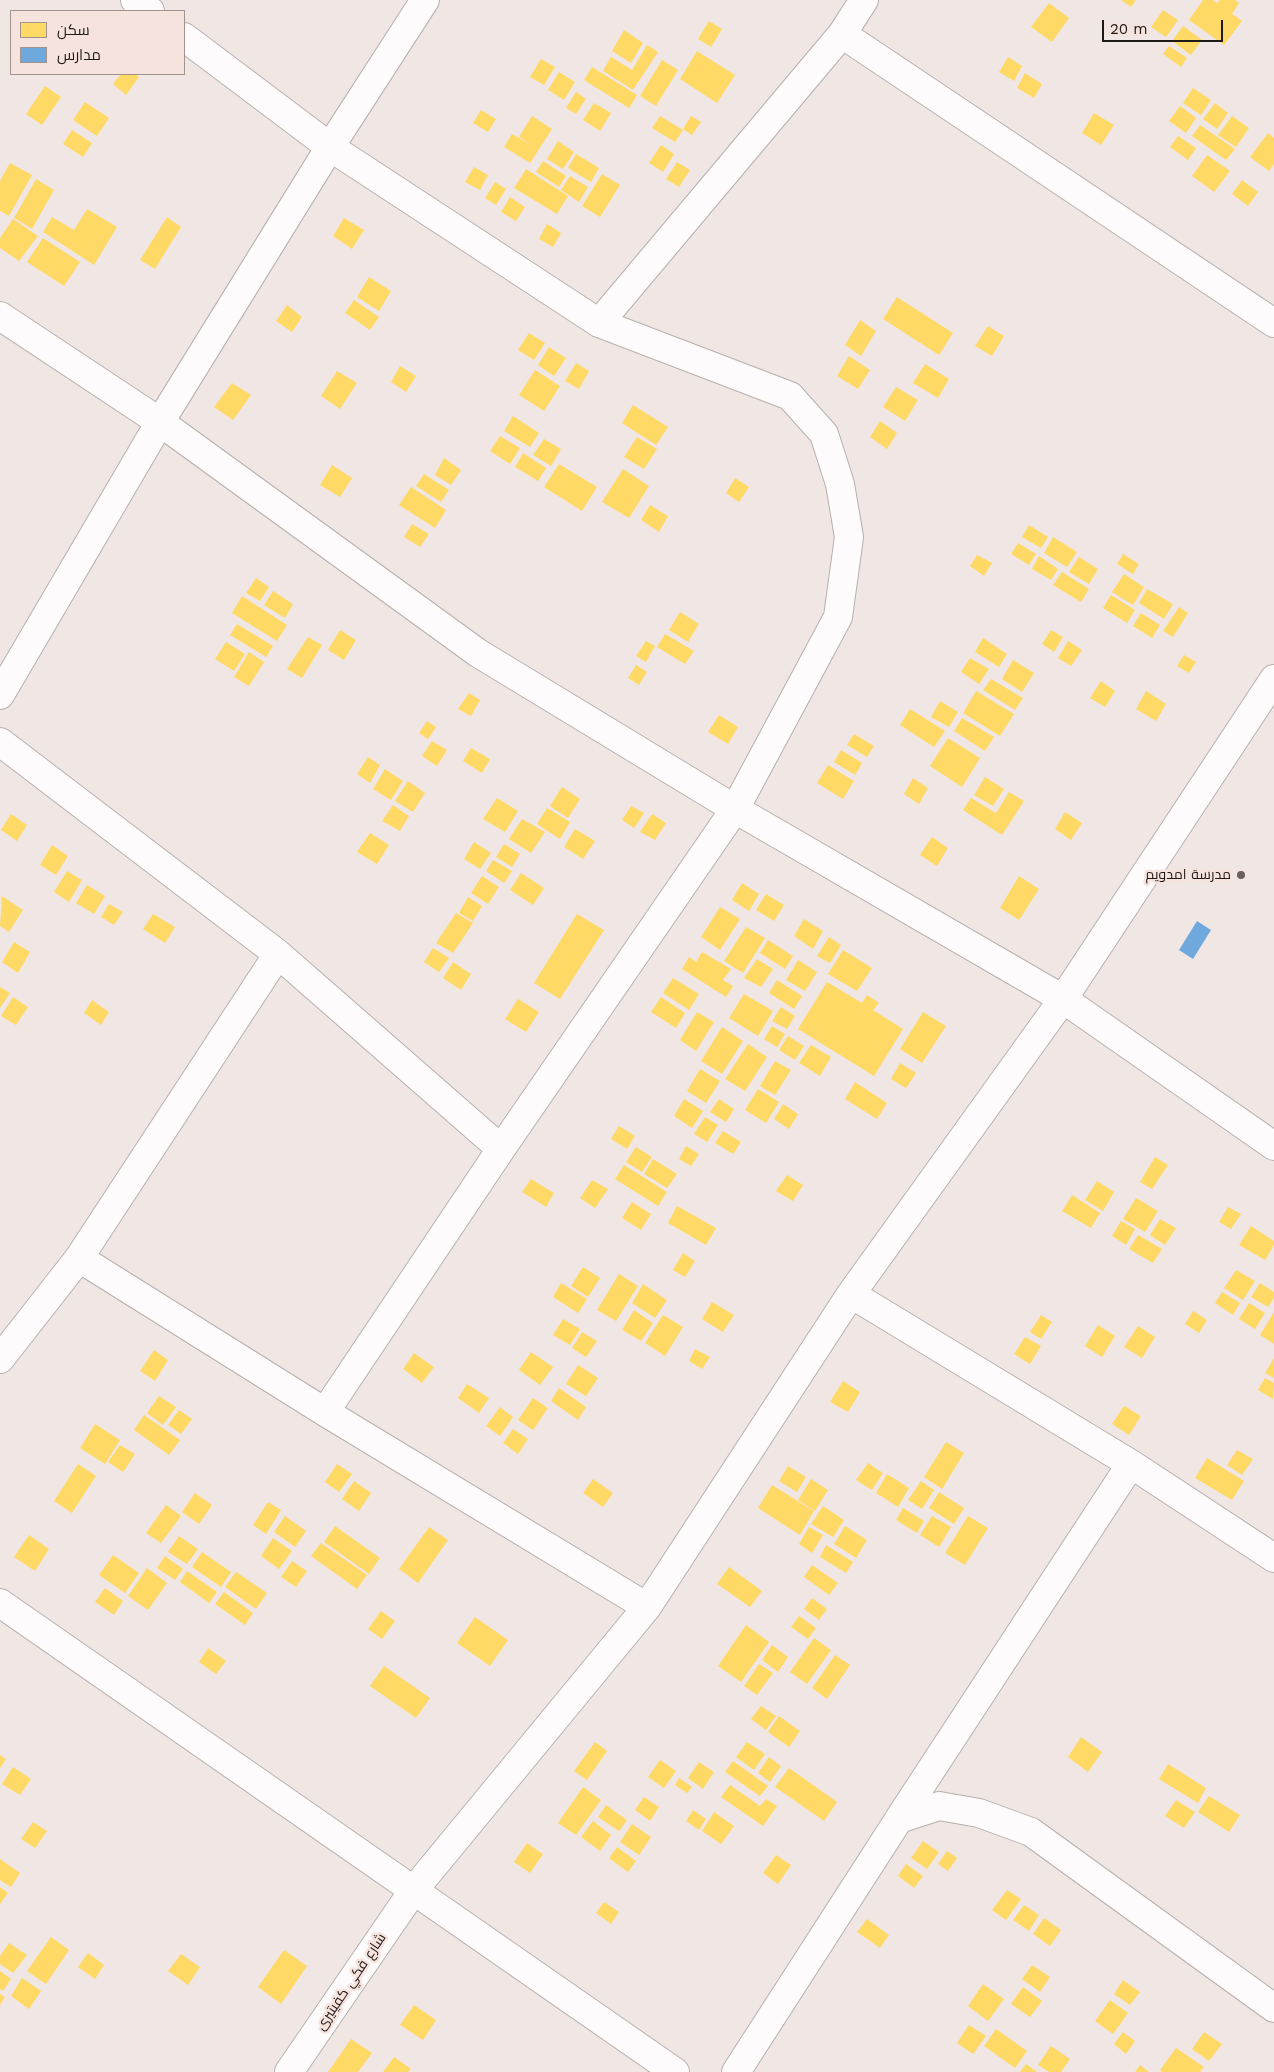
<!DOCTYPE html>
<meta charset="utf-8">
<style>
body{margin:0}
#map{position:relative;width:1274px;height:2072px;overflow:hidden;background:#f0e6e3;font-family:"Work Sans",Cairo,sans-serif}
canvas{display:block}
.legend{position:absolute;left:10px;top:10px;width:175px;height:65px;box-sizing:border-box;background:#f6e3dd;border:1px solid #a0928d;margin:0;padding:6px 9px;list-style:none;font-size:15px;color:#1e1816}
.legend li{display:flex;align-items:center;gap:10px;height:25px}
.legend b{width:25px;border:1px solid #a0928d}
.scale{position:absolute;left:1102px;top:20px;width:121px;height:22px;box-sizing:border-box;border:2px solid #1e1816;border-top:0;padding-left:6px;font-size:15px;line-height:18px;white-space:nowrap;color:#1e1816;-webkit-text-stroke:4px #f6e3dd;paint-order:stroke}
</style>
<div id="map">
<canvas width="1274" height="2072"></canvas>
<ul class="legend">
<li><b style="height:14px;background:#ffd966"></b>سكن</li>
<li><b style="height:14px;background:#6fa8dc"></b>مدارس</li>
</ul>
<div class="scale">20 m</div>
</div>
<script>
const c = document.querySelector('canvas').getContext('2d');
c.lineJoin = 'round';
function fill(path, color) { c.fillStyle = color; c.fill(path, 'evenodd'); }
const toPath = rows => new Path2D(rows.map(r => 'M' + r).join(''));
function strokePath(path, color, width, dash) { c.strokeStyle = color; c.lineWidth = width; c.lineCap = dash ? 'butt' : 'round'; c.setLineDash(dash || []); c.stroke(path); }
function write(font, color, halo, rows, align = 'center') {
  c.font = font + ' "Work Sans",Cairo,sans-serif'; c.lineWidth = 5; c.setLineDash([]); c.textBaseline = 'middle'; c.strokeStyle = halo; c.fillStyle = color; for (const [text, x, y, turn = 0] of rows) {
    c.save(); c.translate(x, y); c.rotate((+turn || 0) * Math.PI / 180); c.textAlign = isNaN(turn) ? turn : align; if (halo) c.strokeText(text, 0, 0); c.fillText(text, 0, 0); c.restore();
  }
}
fill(toPath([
 [1121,0,1136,0,1131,7],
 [1203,0,1213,0,1217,3,1220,0,1235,0,1239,3,1232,14,1242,21,1224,45,1189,20],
 [1049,3,1069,18,1052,42,1031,27],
 [1163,10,1178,20,1166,37,1151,27],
 [709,21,722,29,711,47,698,39],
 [1183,26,1202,40,1191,55,1172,41],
 [624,30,643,43,631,63,612,51],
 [647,45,658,52,633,90,603,71,611,57,632,70],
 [1169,46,1187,58,1181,67,1163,54],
 [697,51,735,75,717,103,680,79],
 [1008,57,1022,66,1014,81,999,72],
 [541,59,555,67,544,85,530,77],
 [662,60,678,70,656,106,640,96],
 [592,67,637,95,629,108,584,80],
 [559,72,575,82,564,100,548,90],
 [1025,73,1042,84,1034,98,1017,88],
 [121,74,135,74,139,77,126,95,113,84],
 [45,86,61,97,42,125,26,114],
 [1193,88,1211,100,1201,115,1183,103],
 [576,92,586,99,576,114,566,108],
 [85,102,109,118,97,136,73,120],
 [594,103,611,113,600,131,583,120],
 [1215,103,1228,113,1217,129,1203,119],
 [1180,106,1196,118,1186,133,1169,121],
 [481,110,496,119,488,132,473,123],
 [1094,113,1114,125,1101,145,1082,133],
 [532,116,552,129,530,163,504,147,512,134,531,145,519,137],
 [660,116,683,130,675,142,652,128],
 [691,116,701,122,692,135,683,129],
 [1232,116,1249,128,1236,147,1218,135],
 [1200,125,1235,149,1226,160,1192,136],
 [72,130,92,143,83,157,63,144],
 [1268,133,1274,138,1274,164,1269,171,1250,157],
 [1178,136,1196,148,1188,160,1170,147],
 [558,141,574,152,563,169,547,159],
 [661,145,674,154,663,172,649,163],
 [576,154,599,168,591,182,568,168],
 [1207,155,1230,171,1214,192,1192,176],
 [543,161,566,176,559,187,536,172],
 [677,162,690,170,679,187,666,179],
 [10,163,32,175,9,216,0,211,0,181],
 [474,167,488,175,480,190,465,182],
 [526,169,568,196,557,214,514,188],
 [602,174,620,185,600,217,582,206],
 [570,176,588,187,579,202,561,190],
 [36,179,54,190,32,229,14,218],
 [1242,180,1258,192,1248,206,1232,194],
 [495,182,506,189,496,205,485,198],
 [510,197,525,207,516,221,501,212],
 [87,209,117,227,94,265,43,232,52,217,74,230],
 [167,217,181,227,155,269,140,260],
 [344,218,364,230,352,249,333,236],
 [13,219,38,236,19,261,0,248,0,238],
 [547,224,561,233,553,247,539,239],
 [43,238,80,262,64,286,27,262],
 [369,277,391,291,379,311,357,297],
 [897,297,953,333,939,355,883,319],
 [354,300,379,317,370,330,345,313],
 [287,305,302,317,292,332,276,321],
 [860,320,876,331,861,356,845,345],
 [988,326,1004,336,992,356,975,346],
 [529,333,545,343,534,360,518,350],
 [549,347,566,358,554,376,538,365],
 [849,356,870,370,858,389,837,376],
 [576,363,589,371,579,389,565,381],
 [925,364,949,379,938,398,913,383],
 [400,366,416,376,406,392,391,382],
 [535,370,560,386,544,411,519,395],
 [337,371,357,383,340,409,321,396],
 [232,383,251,395,233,420,214,407],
 [896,387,918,400,905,421,883,407],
 [633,405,668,427,656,445,622,423],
 [513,416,539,433,530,447,504,431],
 [880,421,897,433,887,449,870,437],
 [500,436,520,448,510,464,490,451],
 [637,437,657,449,644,469,624,457],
 [544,439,561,449,551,466,533,455],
 [523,453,546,468,538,481,515,467],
 [444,458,461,470,451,485,435,475],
 [559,464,597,487,582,511,544,487],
 [332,465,352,478,340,497,320,485],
 [623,469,649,486,629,518,602,502],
 [424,474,449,490,441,502,416,486],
 [735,478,749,487,739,502,726,493],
 [411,487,446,510,435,528,399,505],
 [650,505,668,516,659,532,641,520],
 [412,524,429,534,420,547,404,537],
 [1029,525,1048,537,1041,548,1022,537],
 [1053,537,1077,552,1067,567,1044,553],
 [1018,543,1036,554,1029,565,1011,554],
 [1123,554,1139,564,1133,574,1117,564],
 [977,555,992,563,984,576,970,566],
 [1039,556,1058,569,1051,580,1032,569],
 [1079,557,1098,569,1089,584,1069,572],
 [1062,572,1089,589,1081,602,1053,585],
 [1124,574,1144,587,1133,605,1112,592],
 [256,578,269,587,260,601,246,593],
 [1147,589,1173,604,1164,619,1139,603],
 [273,591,293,604,285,618,264,605],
 [1111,595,1135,610,1127,623,1103,608],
 [242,596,287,625,277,641,232,613],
 [1179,607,1188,613,1173,637,1163,631],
 [680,612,699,624,688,642,669,630],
 [1141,613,1160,625,1152,638,1133,626],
 [237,624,273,646,266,657,230,635],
 [340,630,356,640,344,660,328,650],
 [1051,630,1063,637,1054,652,1042,644],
 [665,634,694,651,685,664,657,647],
 [308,637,322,645,302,678,287,669],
 [983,638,1007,654,999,667,975,652],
 [646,641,655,646,646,662,636,656],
 [1068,641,1082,650,1071,666,1058,658],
 [226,642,245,654,234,671,215,659],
 [249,652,264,662,249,686,234,677],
 [1184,655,1196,662,1189,673,1177,666],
 [970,658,989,669,979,684,961,672],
 [1013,660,1034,673,1022,692,1002,679],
 [636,665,647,672,639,685,628,678],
 [991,679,1023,698,1015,710,983,690],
 [1101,681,1115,691,1105,707,1090,698],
 [976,691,1014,714,1000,736,963,713],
 [1146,691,1166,704,1156,721,1136,709],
 [469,693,480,700,471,716,458,709],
 [940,701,958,712,949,727,931,717],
 [910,709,945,731,934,747,900,725],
 [719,715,738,727,728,744,708,732],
 [962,718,994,737,985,751,954,731],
 [427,721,436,727,428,739,419,733],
 [854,734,874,746,867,757,847,745],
 [948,738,980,758,962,787,930,766],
 [432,741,447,750,437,766,422,756],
 [471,748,490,759,482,773,463,761],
 [841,750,862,763,855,775,834,762],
 [368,757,380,765,370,783,357,774],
 [828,765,854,781,843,799,817,783],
 [385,769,403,781,391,800,373,789],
 [985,777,1004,789,993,806,974,795],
 [913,778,928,788,919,804,904,794],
 [408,781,425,793,413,812,395,801],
 [562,787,580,799,568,818,550,806],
 [1009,792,1024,801,1002,835,963,810,971,798,996,813],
 [497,798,518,811,505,832,483,819],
 [393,805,409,816,400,831,382,821],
 [631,806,644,813,634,828,622,820],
 [547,808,570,822,560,839,537,824],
 [1065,812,1082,823,1071,840,1055,829],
 [11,814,27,825,17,841,1,830],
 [652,814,666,823,655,840,640,832],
 [522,819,545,832,531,853,509,839],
 [575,829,595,841,583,859,564,847],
 [370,833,389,845,377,864,357,852],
 [932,837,948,848,937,866,920,855],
 [474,842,491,853,480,869,464,859],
 [504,844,520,854,512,867,496,857],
 [52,845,68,856,56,875,40,865],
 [493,860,512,871,504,883,486,871],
 [67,871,82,880,69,902,54,892],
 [521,873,544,888,533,905,510,890],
 [482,876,499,887,488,904,471,893],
 [1019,876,1039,889,1019,920,1000,908],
 [742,883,759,894,749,911,732,900],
 [87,885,105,896,94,914,76,903],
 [766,894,784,905,774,921,756,910],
 [2,896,23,910,9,932,0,926],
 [468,897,482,906,473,921,459,913],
 [109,904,123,912,114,925,101,917],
 [720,907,740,919,720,950,701,937],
 [456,913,473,923,453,953,436,943],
 [153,914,175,927,165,943,143,929],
 [577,914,604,930,560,999,534,983],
 [804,919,823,931,813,949,794,936],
 [746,927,765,938,743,973,724,961],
 [829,937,841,945,830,963,817,956],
 [768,940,793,956,785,969,760,953],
 [14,942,30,952,18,973,2,962],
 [433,948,449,958,439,972,424,962],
 [843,950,872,968,857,991,828,974],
 [702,952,731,969,723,980,733,986,726,997,682,969,689,957,696,962],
 [757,959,773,969,761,987,744,978],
 [798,960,817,972,805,991,786,980],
 [453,962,471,974,461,990,443,978],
 [673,978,699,994,689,1010,663,993],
 [777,980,802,996,794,1009,769,993],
 [827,982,862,1003,867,995,879,1003,873,1010,903,1029,874,1076,798,1029],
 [0,987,10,993,0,1008],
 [744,994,773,1011,758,1036,729,1018],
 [13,997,28,1007,16,1025,1,1016],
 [661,997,685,1013,676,1028,651,1012],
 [518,999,539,1012,526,1032,505,1019],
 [92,1000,109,1012,101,1025,84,1013],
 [781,1007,795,1016,787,1029,772,1021],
 [697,1012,714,1022,696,1051,680,1040],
 [923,1012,946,1026,922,1063,900,1049],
 [772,1026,785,1034,777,1047,764,1039],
 [722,1027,743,1041,722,1074,701,1061],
 [788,1036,804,1046,795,1060,779,1050],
 [748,1044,767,1057,745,1091,725,1079],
 [811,1045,831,1057,820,1076,799,1063],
 [775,1061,791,1070,775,1095,760,1086],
 [900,1063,916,1073,906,1088,891,1079],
 [700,1069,720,1081,706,1103,687,1091],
 [855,1082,887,1103,877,1119,845,1099],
 [758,1089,779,1102,766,1123,745,1110],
 [684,1099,703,1111,692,1128,674,1116],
 [719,1099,734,1109,726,1122,710,1112],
 [783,1104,798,1114,789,1129,774,1119],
 [705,1117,718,1125,707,1142,694,1134],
 [619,1126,635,1136,627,1149,611,1139],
 [723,1131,741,1142,733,1154,715,1143],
 [686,1146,699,1154,691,1166,679,1159],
 [636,1147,652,1157,642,1172,626,1162],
 [1155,1157,1168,1165,1152,1189,1140,1182],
 [653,1159,677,1174,667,1188,644,1174],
 [624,1165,667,1192,658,1206,615,1179],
 [787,1175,803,1185,793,1201,776,1191],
 [531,1179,554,1193,546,1207,522,1192],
 [592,1180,608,1189,595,1208,580,1198],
 [1097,1181,1114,1192,1103,1211,1085,1200],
 [1072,1195,1100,1213,1091,1228,1062,1211],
 [1136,1198,1158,1211,1145,1232,1123,1219],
 [632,1202,651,1214,641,1230,622,1218],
 [677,1206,716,1228,706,1245,668,1223],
 [1228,1207,1241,1214,1231,1229,1219,1222],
 [1160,1219,1176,1228,1165,1245,1150,1235],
 [1121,1221,1135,1229,1126,1245,1112,1236],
 [1251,1226,1274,1241,1274,1245,1265,1260,1239,1245],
 [1138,1235,1162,1249,1153,1263,1129,1249],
 [683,1253,695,1261,685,1277,673,1270],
 [583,1267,600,1278,588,1297,571,1286],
 [1236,1270,1255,1281,1243,1300,1224,1288],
 [619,1274,638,1286,616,1321,597,1310],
 [561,1283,587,1299,578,1313,553,1297],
 [1260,1283,1274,1292,1274,1298,1268,1307,1251,1297],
 [643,1284,667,1300,655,1318,632,1303],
 [1222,1292,1240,1303,1233,1315,1215,1303],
 [712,1302,734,1315,723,1332,702,1319],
 [1249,1303,1265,1313,1255,1329,1239,1319],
 [634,1310,653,1323,641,1341,622,1330],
 [1193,1311,1207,1320,1199,1333,1185,1324],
 [1274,1312,1274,1344,1260,1335],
 [663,1315,683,1327,665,1356,645,1343],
 [1041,1315,1052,1322,1041,1339,1030,1332],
 [563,1319,580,1329,570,1345,553,1335],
 [1098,1325,1115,1336,1102,1357,1085,1346],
 [1138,1326,1155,1337,1142,1358,1124,1347],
 [582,1332,597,1341,586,1357,572,1348],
 [1025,1337,1041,1346,1030,1364,1014,1354],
 [695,1349,710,1357,702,1369,689,1361],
 [154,1350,168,1360,155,1381,140,1371],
 [531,1352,553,1367,540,1385,519,1370],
 [414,1353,434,1367,422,1383,403,1369],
 [1274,1358,1274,1378,1265,1373],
 [578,1365,598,1378,586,1396,566,1384],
 [1265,1378,1274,1383,1273,1399,1258,1390],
 [843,1381,860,1392,848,1412,830,1402],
 [467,1384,489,1398,479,1413,458,1398],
 [559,1388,586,1407,578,1420,551,1401],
 [159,1396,176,1407,163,1425,147,1413],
 [533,1398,548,1408,533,1430,518,1420],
 [1124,1406,1141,1416,1129,1435,1112,1424],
 [500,1407,513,1417,500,1436,486,1426],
 [179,1410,192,1419,181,1434,168,1425],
 [144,1415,180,1440,169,1455,134,1430],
 [95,1424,120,1440,105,1464,80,1448],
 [513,1429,528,1439,518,1454,503,1443],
 [946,1442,964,1453,942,1489,924,1477],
 [120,1445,135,1454,123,1472,108,1462],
 [1237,1450,1253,1459,1242,1475,1227,1465],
 [1207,1458,1244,1481,1232,1500,1195,1478],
 [868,1463,883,1473,872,1490,856,1480],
 [78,1464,96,1476,72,1513,54,1501],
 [337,1464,352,1474,339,1492,325,1482],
 [788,1466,806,1477,797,1492,779,1481],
 [887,1474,909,1488,898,1507,876,1493],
 [593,1479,613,1493,603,1507,583,1493],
 [811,1479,828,1490,815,1511,798,1500],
 [354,1481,371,1493,359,1511,342,1499],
 [921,1481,934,1490,922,1509,908,1500],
 [772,1485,814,1511,800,1535,758,1508],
 [939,1492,964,1508,954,1524,929,1508],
 [195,1493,212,1505,199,1524,182,1512],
 [268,1502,281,1510,266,1534,253,1525],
 [166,1505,181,1516,161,1543,146,1533],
 [823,1506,844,1520,833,1537,811,1524],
 [903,1508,924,1521,917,1533,896,1520],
 [285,1516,306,1531,295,1547,274,1532],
 [932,1516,951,1527,939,1547,920,1535],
 [968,1516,988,1528,965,1565,945,1553],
 [335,1526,380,1558,369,1574,324,1542],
 [845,1526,867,1540,856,1558,834,1544],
 [429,1527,448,1540,418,1583,399,1569],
 [809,1527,823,1535,812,1553,799,1544],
 [29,1535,49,1549,35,1571,14,1557],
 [179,1536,198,1549,187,1564,168,1552],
 [273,1538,292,1551,279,1569,261,1556],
 [321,1543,367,1575,357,1589,311,1556],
 [826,1545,853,1562,846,1573,820,1557],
 [202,1552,231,1572,221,1587,192,1567],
 [113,1555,139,1573,125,1593,99,1575],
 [165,1556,183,1569,175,1580,157,1568],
 [292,1561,307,1571,296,1587,281,1577],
 [812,1565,838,1583,829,1595,804,1577],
 [729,1567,762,1591,750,1607,717,1584],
 [147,1568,167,1583,148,1610,128,1596],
 [187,1571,217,1592,209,1603,180,1582],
 [236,1572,267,1593,256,1609,225,1587],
 [105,1588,123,1601,114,1615,95,1602],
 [224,1592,253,1613,245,1625,215,1604],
 [812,1598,827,1609,819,1620,804,1609],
 [381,1611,395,1621,382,1639,368,1629],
 [799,1616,816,1628,808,1639,791,1627],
 [475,1617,508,1640,490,1666,457,1643],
 [746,1625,769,1642,741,1682,718,1666],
 [814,1638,831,1650,807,1684,790,1672],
 [772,1645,788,1657,778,1672,762,1660],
 [208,1648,226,1661,216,1674,199,1662],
 [835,1655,850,1665,827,1699,812,1688],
 [759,1664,773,1673,757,1695,744,1686],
 [384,1666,430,1698,416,1718,370,1686],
 [761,1706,776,1716,766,1730,751,1719],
 [779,1716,800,1731,789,1747,768,1732],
 [1081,1737,1102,1752,1088,1772,1068,1757],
 [595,1742,607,1751,587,1780,574,1771],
 [747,1742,765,1754,754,1770,736,1757],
 [0,1755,6,1759,0,1768],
 [769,1757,781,1766,770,1782,758,1773],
 [660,1760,676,1771,664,1788,648,1777],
 [733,1761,768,1786,760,1796,725,1772],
 [699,1762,714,1772,703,1789,688,1778],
 [1168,1764,1206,1788,1198,1803,1159,1779],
 [13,1767,31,1779,20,1795,2,1784],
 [789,1768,837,1802,824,1821,775,1787],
 [679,1778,692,1787,687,1793,675,1785],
 [730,1785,760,1806,766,1799,777,1806,763,1826,721,1797],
 [583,1787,601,1800,576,1835,558,1823],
 [1209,1796,1240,1815,1229,1832,1198,1812],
 [644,1797,659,1807,650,1821,635,1810],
 [1176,1800,1195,1812,1184,1828,1165,1816],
 [606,1805,627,1820,619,1831,598,1817],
 [693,1810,706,1819,699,1830,686,1821],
 [714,1812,734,1826,721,1844,702,1831],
 [593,1821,611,1835,600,1851,581,1837],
 [33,1822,47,1831,35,1848,21,1839],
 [632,1824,651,1837,639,1855,620,1842],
 [923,1841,939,1852,927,1869,911,1858],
 [527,1843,543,1854,530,1873,514,1862],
 [617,1847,636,1861,628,1872,609,1858],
 [947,1851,957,1858,948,1871,938,1864],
 [776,1855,791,1865,778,1884,763,1873],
 [0,1859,20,1873,11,1887,0,1880],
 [906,1864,923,1876,914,1888,898,1876],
 [0,1887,8,1893,0,1904],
 [1007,1890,1021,1899,1006,1920,992,1910],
 [604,1902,619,1912,611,1924,596,1913],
 [1024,1905,1039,1915,1029,1931,1013,1920],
 [1044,1918,1061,1930,1050,1946,1033,1934],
 [867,1919,889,1935,880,1948,857,1932],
 [51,1937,69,1950,46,1984,27,1971],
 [9,1943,27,1955,13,1973,0,1964,0,1956],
 [284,1950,307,1966,281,2004,258,1987],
 [88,1953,104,1965,95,1979,78,1967],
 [181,1954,200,1967,188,1985,168,1971],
 [1032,1965,1050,1977,1040,1992,1022,1979],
 [0,1971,11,1979,3,1991,0,1989],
 [22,1978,41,1991,29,2009,11,1996],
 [1123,1980,1140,1992,1130,2005,1114,1994],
 [983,1984,1004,1999,988,2021,968,2006],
 [1023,1987,1042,2001,1030,2017,1011,2004],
 [0,1994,5,1997,0,2005],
 [1110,2000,1128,2013,1113,2034,1095,2021],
 [414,2005,436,2020,423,2040,400,2025],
 [969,2025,986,2036,973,2054,957,2043],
 [996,2029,1027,2051,1015,2068,984,2046],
 [1123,2032,1135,2041,1126,2054,1114,2044],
 [1204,2032,1222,2044,1209,2061,1192,2049],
 [351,2039,372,2053,358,2072,328,2072],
 [1051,2046,1070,2059,1061,2072,1049,2072,1038,2065],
 [1176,2048,1204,2067,1200,2072,1162,2072,1160,2070],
 [394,2057,411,2069,408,2072,383,2072],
 [1026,2064,1037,2072,1020,2072],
 [1140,2065,1149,2072,1135,2072]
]), '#ffd966');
fill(toPath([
 [1197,921,1211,930,1193,959,1179,950]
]), '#6fa8dc');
const minor = toPath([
 [135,0,150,11],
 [842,34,1274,323],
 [184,37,330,147,599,323,790,396,824,434,840,484,849,537,838,617,735,809,501,1149,325,1412],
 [0,316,160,422,478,653,735,809,1063,999,1274,1146],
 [599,323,842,34,864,0],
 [0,695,160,422,330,147,425,0],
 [0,742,278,954,501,1149],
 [79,1258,325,1412,647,1607],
 [851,1294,1131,1464,1274,1558],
 [0,1359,79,1258,278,954],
 [0,1603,675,2072],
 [899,1819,1131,1464],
 [289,2072,413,1891,647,1607,851,1294,1063,999,1274,679],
 [736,2072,899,1819,939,1806,979,1813,1031,1832,1274,2008]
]);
strokePath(minor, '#b7b0ad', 30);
strokePath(minor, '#fdfbfb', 28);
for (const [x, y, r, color] of [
 [1241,875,5,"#68605e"]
]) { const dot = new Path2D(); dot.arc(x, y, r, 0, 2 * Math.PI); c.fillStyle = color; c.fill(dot); strokePath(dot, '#f6e3dd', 2); }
write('14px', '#1e1816', '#f6e3dd', [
 ["مدرسة امدويم",1231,875]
], 'right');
write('14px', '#1e1816', '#f6e3dd', [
 ["شارع فكي كفيتيرى",351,1982,-56]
]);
</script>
